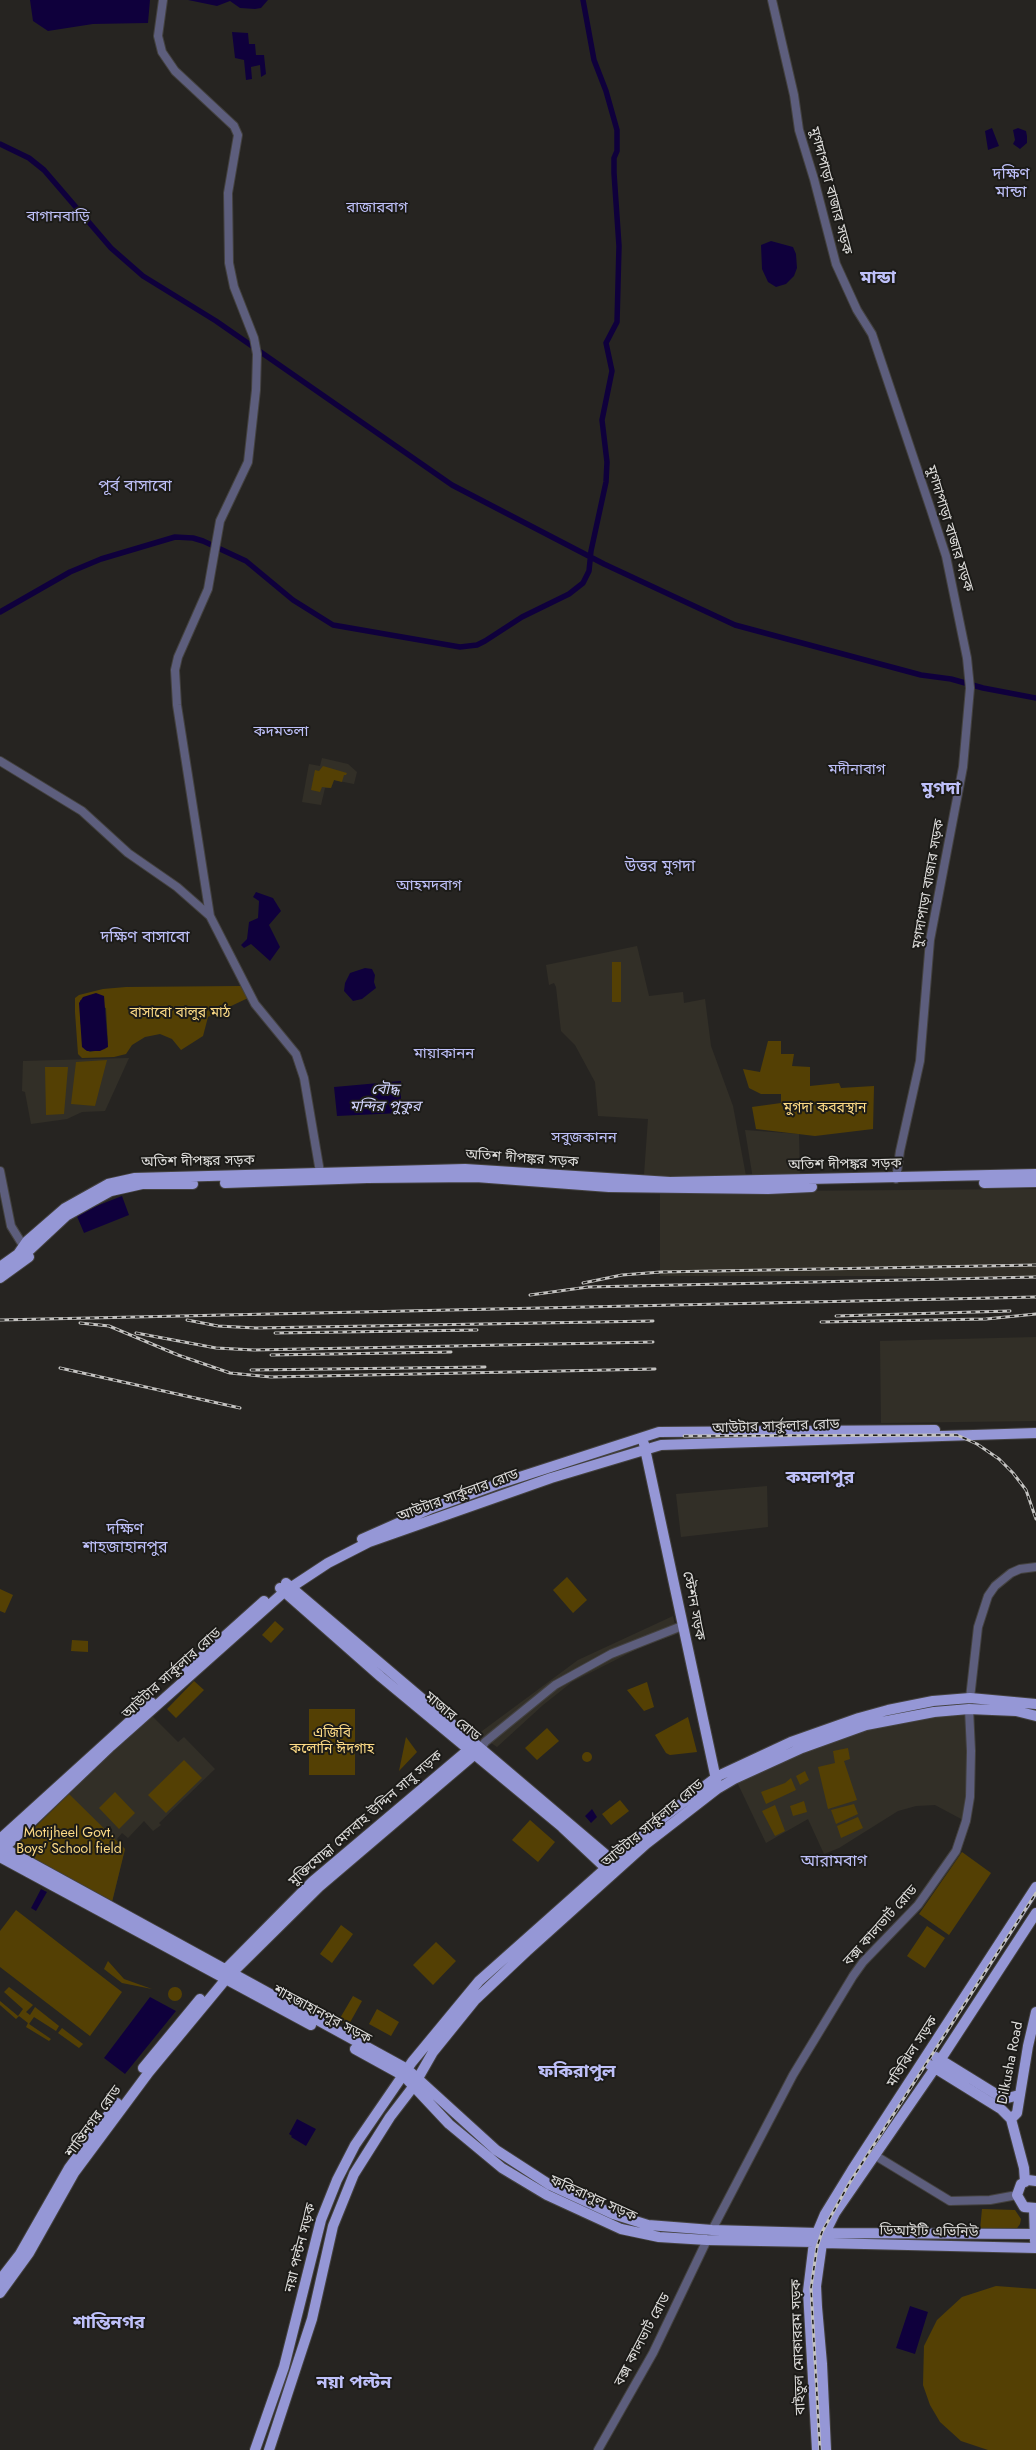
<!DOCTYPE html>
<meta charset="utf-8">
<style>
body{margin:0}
canvas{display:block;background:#262421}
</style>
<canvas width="1036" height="2450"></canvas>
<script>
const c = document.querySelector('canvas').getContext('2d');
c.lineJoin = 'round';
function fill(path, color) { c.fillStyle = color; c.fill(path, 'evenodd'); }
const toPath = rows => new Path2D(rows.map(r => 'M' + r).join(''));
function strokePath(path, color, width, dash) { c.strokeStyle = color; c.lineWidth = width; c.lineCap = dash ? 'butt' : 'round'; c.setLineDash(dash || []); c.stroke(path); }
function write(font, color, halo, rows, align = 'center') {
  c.font = font + ' Jost,"Noto Sans Bengali",sans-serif'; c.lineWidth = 4; c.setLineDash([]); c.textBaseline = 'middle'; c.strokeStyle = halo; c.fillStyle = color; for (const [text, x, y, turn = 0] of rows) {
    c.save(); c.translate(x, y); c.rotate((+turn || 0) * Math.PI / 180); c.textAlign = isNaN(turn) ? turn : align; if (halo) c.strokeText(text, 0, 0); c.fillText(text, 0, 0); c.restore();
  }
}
fill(toPath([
 [322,758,348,764,357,772,354,784,334,780,331,788,325,788,321,805,302,802,309,764,320,766],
 [637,946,649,996,683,992,684,1003,705,999,711,1046,733,1106,746,1176,684,1178,644,1175,648,1119,598,1116,595,1082,575,1045,561,1031,556,987,554,983,549,985,546,965],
 [129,1058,105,1111,82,1112,67,1119,31,1124,25,1092,22,1091,23,1061],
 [745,1130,799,1134,800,1179,753,1179],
 [1036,1189,1036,1279,881,1276,660,1276,660,1192],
 [1036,1337,1036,1421,881,1423,880,1341],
 [767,1486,768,1527,681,1537,676,1494],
 [673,1616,677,1634,645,1645,572,1682,543,1705,497,1747,478,1734,578,1660],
 [969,1709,965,1821,935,1805,916,1806,898,1811,839,1848,824,1854,808,1819,766,1843,737,1782,854,1731],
 [152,1716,178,1742,184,1737,215,1769,159,1823,161,1825,153,1831,144,1821,128,1838,122,1833,117,1839,125,1849,112,1902,12,1850,118,1746]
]), '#322f27');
fill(toPath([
 [323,766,347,773,346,775,344,775,342,782,334,780,331,788,322,787,320,792,311,790,315,770,319,771],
 [612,962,621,962,621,1002,612,1002],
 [241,986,248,998,208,1017,203,1036,181,1050,172,1039,160,1034,145,1037,132,1045,126,1054,114,1057,82,1058,78,1054,75,1012,75,998,79,995,103,989,126,987],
 [80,1000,106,1008,108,1044,105,1049,90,1052,84,1049,80,1018],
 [768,1041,781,1041,781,1054,794,1054,792,1066,810,1067,810,1086,839,1083,841,1088,874,1086,873,1129,815,1136,756,1129,752,1107,781,1103,781,1094,761,1094,749,1088,743,1069,760,1072],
 [107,1060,95,1106,71,1104,76,1062],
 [45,1067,68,1067,64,1114,46,1115],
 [567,1577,587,1600,573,1613,553,1590],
 [0,1589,13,1595,5,1613,0,1611],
 [275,1621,284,1629,271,1643,262,1635],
 [72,1640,88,1641,88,1652,71,1651],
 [194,1681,204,1690,176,1718,167,1709],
 [647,1682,654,1707,644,1711,627,1690],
 [309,1709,355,1709,355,1775,309,1775],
 [688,1717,697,1752,670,1755,666,1753,655,1735],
 [547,1728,559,1741,537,1760,525,1748],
 [406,1737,417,1752,399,1771],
 [848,1748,850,1759,844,1761,857,1800,828,1809,818,1767,835,1763,833,1751],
 '582 1757a5 5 0 1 1 10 0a5 5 0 1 1-10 0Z',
 [184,1760,202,1778,166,1813,148,1795],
 [805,1771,809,1780,800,1785,796,1776],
 [791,1778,796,1790,766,1804,761,1792,785,1783],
 [115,1792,135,1813,119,1829,99,1808],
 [69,1794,125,1849,112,1902,12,1850],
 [620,1800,629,1811,611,1825,602,1814],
 [804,1801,807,1812,793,1816,790,1806],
 [854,1804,858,1814,836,1824,831,1810],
 [775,1805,785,1831,775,1836,762,1811],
 [858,1817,863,1828,841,1838,837,1826],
 [530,1820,555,1842,538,1862,512,1840],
 [962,1852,991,1873,949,1935,919,1914],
 [16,1910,122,1992,90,2036,0,1967,0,1931],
 [341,1925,353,1934,332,1963,320,1954],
 [927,1926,945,1938,925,1968,907,1956],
 [436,1942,456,1961,433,1985,413,1965],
 [108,1961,124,1979,152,1989,122,1983,104,1969],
 '168 1994a7 7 0 1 1 14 0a7 7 0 1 1-14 0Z',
 [9,1987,33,2005,26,2012,30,2015,35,2007,59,2026,56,2031,34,2017,29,2024,51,2039,49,2041,26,2027,28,2023,19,2016,16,2019,0,2005,0,2001,18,2016,23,2009,4,1992],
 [353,1996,362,2001,348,2026,339,2020],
 [377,2009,399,2022,391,2036,369,2024],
 [62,2028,83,2044,79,2048,58,2033],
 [982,2209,1015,2210,1021,2219,1020,2224,1015,2231,980,2230],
 [996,2286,1036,2289,1036,2450,988,2450,961,2441,940,2422,930,2405,923,2385,924,2346,937,2320,962,2297]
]), '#544004');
fill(toPath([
 [30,0,150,0,148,23,93,24,48,31,33,21],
 [188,0,268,0,261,8,255,9,240,8,230,1,217,6],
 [232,32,248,33,249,44,255,44,256,55,264,55,266,74,261,77,260,65,251,67,252,79,246,80,244,60,235,58],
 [992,128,999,146,988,150,985,131],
 [1018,128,1026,131,1027,136,1027,143,1020,149,1013,144,1015,140,1013,130],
 [771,241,793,247,796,254,797,268,794,276,786,284,776,287,768,282,762,269,761,245],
 [256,892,273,898,281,911,269,925,280,947,270,961,251,944,244,948,241,945,247,939,249,922,258,918,259,901,253,897],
 [365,968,372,969,375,975,374,982,376,988,362,999,353,1001,344,991,345,983,350,973],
 [96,993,104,996,108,1047,100,1051,87,1051,82,1047,79,1003,83,997],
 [401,1081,401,1113,337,1116,334,1087],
 [122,1196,129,1215,84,1233,76,1214],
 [592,1809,597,1817,591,1823,585,1816],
 [41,1889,47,1892,36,1911,31,1908],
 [150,1997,176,2011,125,2074,104,2058],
 [297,2119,316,2129,306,2146,291,2137,292,2136,289,2134],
 [910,2306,928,2312,915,2354,896,2348]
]), '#0f003c');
strokePath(toPath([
 [0,144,29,158,44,170,111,248,143,276,216,321,452,485,604,564,735,625,921,675,951,679,983,688,1036,698],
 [0,612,70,572,101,559,175,537,193,538,203,541,246,561,293,600,333,625,460,647,477,645,485,641,522,617,569,594,583,583,589,571,591,551,606,482,607,462,602,420,612,371,606,343,617,322,619,246,614,173,614,158,617,151,617,130,606,91,594,60,583,0]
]), '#0f003c', 5.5);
const minor = toPath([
 [163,0,158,36,162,52,175,71,234,126,238,135,228,193,229,263,234,287,254,338,257,354,256,390,248,462,220,521,208,589,178,657,175,670,177,705,210,916],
 [772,0,794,95,799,130,814,179,836,264,857,310,872,334,931,510,946,556,967,658,970,688,963,767,930,940,920,1061,900,1151,896,1179],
 [0,761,82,811,128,853,177,887,210,916,255,1004,296,1054,304,1078,320,1172],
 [0,1171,11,1226,24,1247],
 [970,1698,978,1627,988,1596,995,1586,1011,1573,1020,1569,1036,1567],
 [481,1749,485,1742,555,1685,611,1654,682,1626],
 [876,2156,950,2201,990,2200,1017,2195],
 [712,2230,793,2075,853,1976,863,1962,918,1905,956,1851,966,1821,970,1797,971,1751,969,1709],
 [598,2450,653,2353,707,2240]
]);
const major = toPath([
 [225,1183,367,1178,476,1177,609,1187,768,1189,812,1187],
 [984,1183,1036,1182],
 [21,1258,66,1216,111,1191,142,1184,193,1184],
 [0,1267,18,1254,27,1241,65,1208,108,1184,135,1178,465,1169,670,1182,1036,1174],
 [0,1278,29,1257],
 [644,1444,717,1784],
 [362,1539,432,1508,498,1484,659,1432,935,1430],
 [286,1583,618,1865],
 [280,1588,381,1677,562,1827,610,1872],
 [187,1670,264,1601],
 [0,1839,151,1702],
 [0,1846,407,2069,496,2150,550,2185,613,2214,648,2225,712,2230,817,2233,825,2214,852,2170,1036,1887],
 [0,1852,111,1746,284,1592,328,1563,369,1542,551,1478,661,1445,1036,1433],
 [0,1857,311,2025],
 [1036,1913,935,2068,835,2213,825,2233,1036,2234],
 [222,1973,313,1881,475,1744],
 [355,2049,404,2076,449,2124,502,2168,547,2195,621,2229,659,2237,707,2240,814,2242,822,2243,825,2233,817,2233,814,2242,808,2291,817,2450],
 [936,2057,1004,2099,1019,2095],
 [930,2065,1001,2109,1011,2119,1024,2168,1025,2182],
 [143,2068,200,1999],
 [1011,2119,1017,2113,1028,2046,1036,2012],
 [1036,2181,1028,2180,1021,2184,1017,2195,1024,2207,1036,2208],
 [1034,2209,1035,2241],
 [0,2280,20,2254,69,2168,117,2103],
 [0,2293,29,2253,74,2173,149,2072,226,1979,319,1887,481,1749],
 [255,2450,284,2367,321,2220,337,2180,355,2145,412,2062,479,1981,660,1820,718,1776,791,1742,859,1718,888,1710,933,1701,970,1698,1036,1704],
 [269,2450,312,2319,333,2226,354,2174,390,2117,413,2087,433,2052,475,2000,527,1951,646,1844,717,1789,734,1779,802,1748,866,1725,934,1712,969,1709,1016,1711,1036,1716],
 [826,2450,822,2364,817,2307,816,2286,822,2243,1036,2248]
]);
strokePath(minor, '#43413f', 10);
strokePath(major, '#43413f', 12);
strokePath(minor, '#5d5e7d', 8);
strokePath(major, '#9597d6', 10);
const rail = toPath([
 [583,1283,622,1275,661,1272,1036,1265],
 [530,1295,588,1287,1036,1277],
 [836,1316,1010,1311],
 [0,1320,1036,1297],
 [187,1320,218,1326,256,1328,653,1321],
 [821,1322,986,1319,1036,1314],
 [80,1323,109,1326,178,1355,230,1373,271,1377,655,1369],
 [136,1333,216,1348,254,1350,653,1342],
 [275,1333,477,1330],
 [271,1355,451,1352],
 [60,1368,240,1408],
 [251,1370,485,1367],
 [684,1436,957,1435,977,1444,999,1459,1013,1473,1026,1490,1036,1519],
 [820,2450,811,2288,817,2247,822,2232,850,2182,1036,1893]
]);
strokePath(rail, '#c3c2c0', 3);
strokePath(rail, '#1c1b18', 1.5, [4.5]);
write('14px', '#dddcda', '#1c1b18', [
 ["মুগদাপাড়া বাজার সড়ক",830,191,75],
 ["মুগদাপাড়া বাজার সড়ক",949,529,73],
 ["মুগদাপাড়া বাজার সড়ক",929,884,-80],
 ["অতিশ দীপঙ্কর সড়ক",522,1159,4],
 ["অতিশ দীপঙ্কর সড়ক",198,1162,-1],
 ["অতিশ দীপঙ্কর সড়ক",845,1165,-1],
 ["আউটার সার্কুলার রোড",776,1427,-2],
 ["আউটার সার্কুলার রোড",458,1496,-20],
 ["স্টেশন সড়ক",693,1606,79],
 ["আউটার সার্কুলার রোড",172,1674,-42],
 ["মাজার রোড",452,1717,40],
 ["মুক্তিযোদ্ধা মেসবাহ উদ্দিন সাবু সড়ক",366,1819,-41],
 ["আউটার সার্কুলার রোড",653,1824,-40],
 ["বক্স কালভার্ট রোড",881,1926,-48],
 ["শাহজাহানপুর সড়ক",322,2015,28],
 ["মতিঝিল সড়ক",913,2052,-57],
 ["Dilkusha Road",1011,2063,-79],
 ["শান্তিনগর রোড",94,2122,-54],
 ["ফকিরাপুল সড়ক",593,2199,24],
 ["ডিআইটি এভিনিউ",929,2232,1],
 ["নয়া পল্টন সড়ক",301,2248,-76],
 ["বক্স কালভার্ট রোড",643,2340,-62],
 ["বাইতুল মোকাররম সড়ক",799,2347,-92]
]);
write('14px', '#fddb86', '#1c1b18', [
 ["বাসাবো বালুর মাঠ",180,1014],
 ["মুগদা কবরস্থান",825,1109],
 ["এজিবি",332,1734],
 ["কলোনি ঈদগাহ",332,1750],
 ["Motijheel Govt.",69,1834],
 ["Boys' School field",69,1850]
]);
write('15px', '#bec0f9', '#1c1b18', [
 ["রাজারবাগ",377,208],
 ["বাগানবাড়ি",58,217],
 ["কদমতলা",281,732],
 ["মদীনাবাগ",857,770],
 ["আহমদবাগ",429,886],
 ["মায়াকানন",444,1054],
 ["সবুজকানন",584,1138]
]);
write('italic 15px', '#d0d3fb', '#1c1b18', [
 ["বৌদ্ধ",385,1090],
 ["মন্দির পুকুর",385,1107]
]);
write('16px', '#bec0f9', '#1c1b18', [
 ["দক্ষিণ",1011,175],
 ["মান্ডা",1011,193],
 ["পূর্ব বাসাবো",135,487],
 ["উত্তর মুগদা",660,867],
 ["দক্ষিণ বাসাবো",145,938],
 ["দক্ষিণ",125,1530],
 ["শাহজাহানপুর",125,1548],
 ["আরামবাগ",834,1862]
]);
write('bold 18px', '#bec0f9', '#1c1b18', [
 ["মান্ডা",878,279],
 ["মুগদা",941,790],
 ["কমলাপুর",820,1479],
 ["ফকিরাপুল",577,2073],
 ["শান্তিনগর",109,2324],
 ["নয়া পল্টন",354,2384]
]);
</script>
